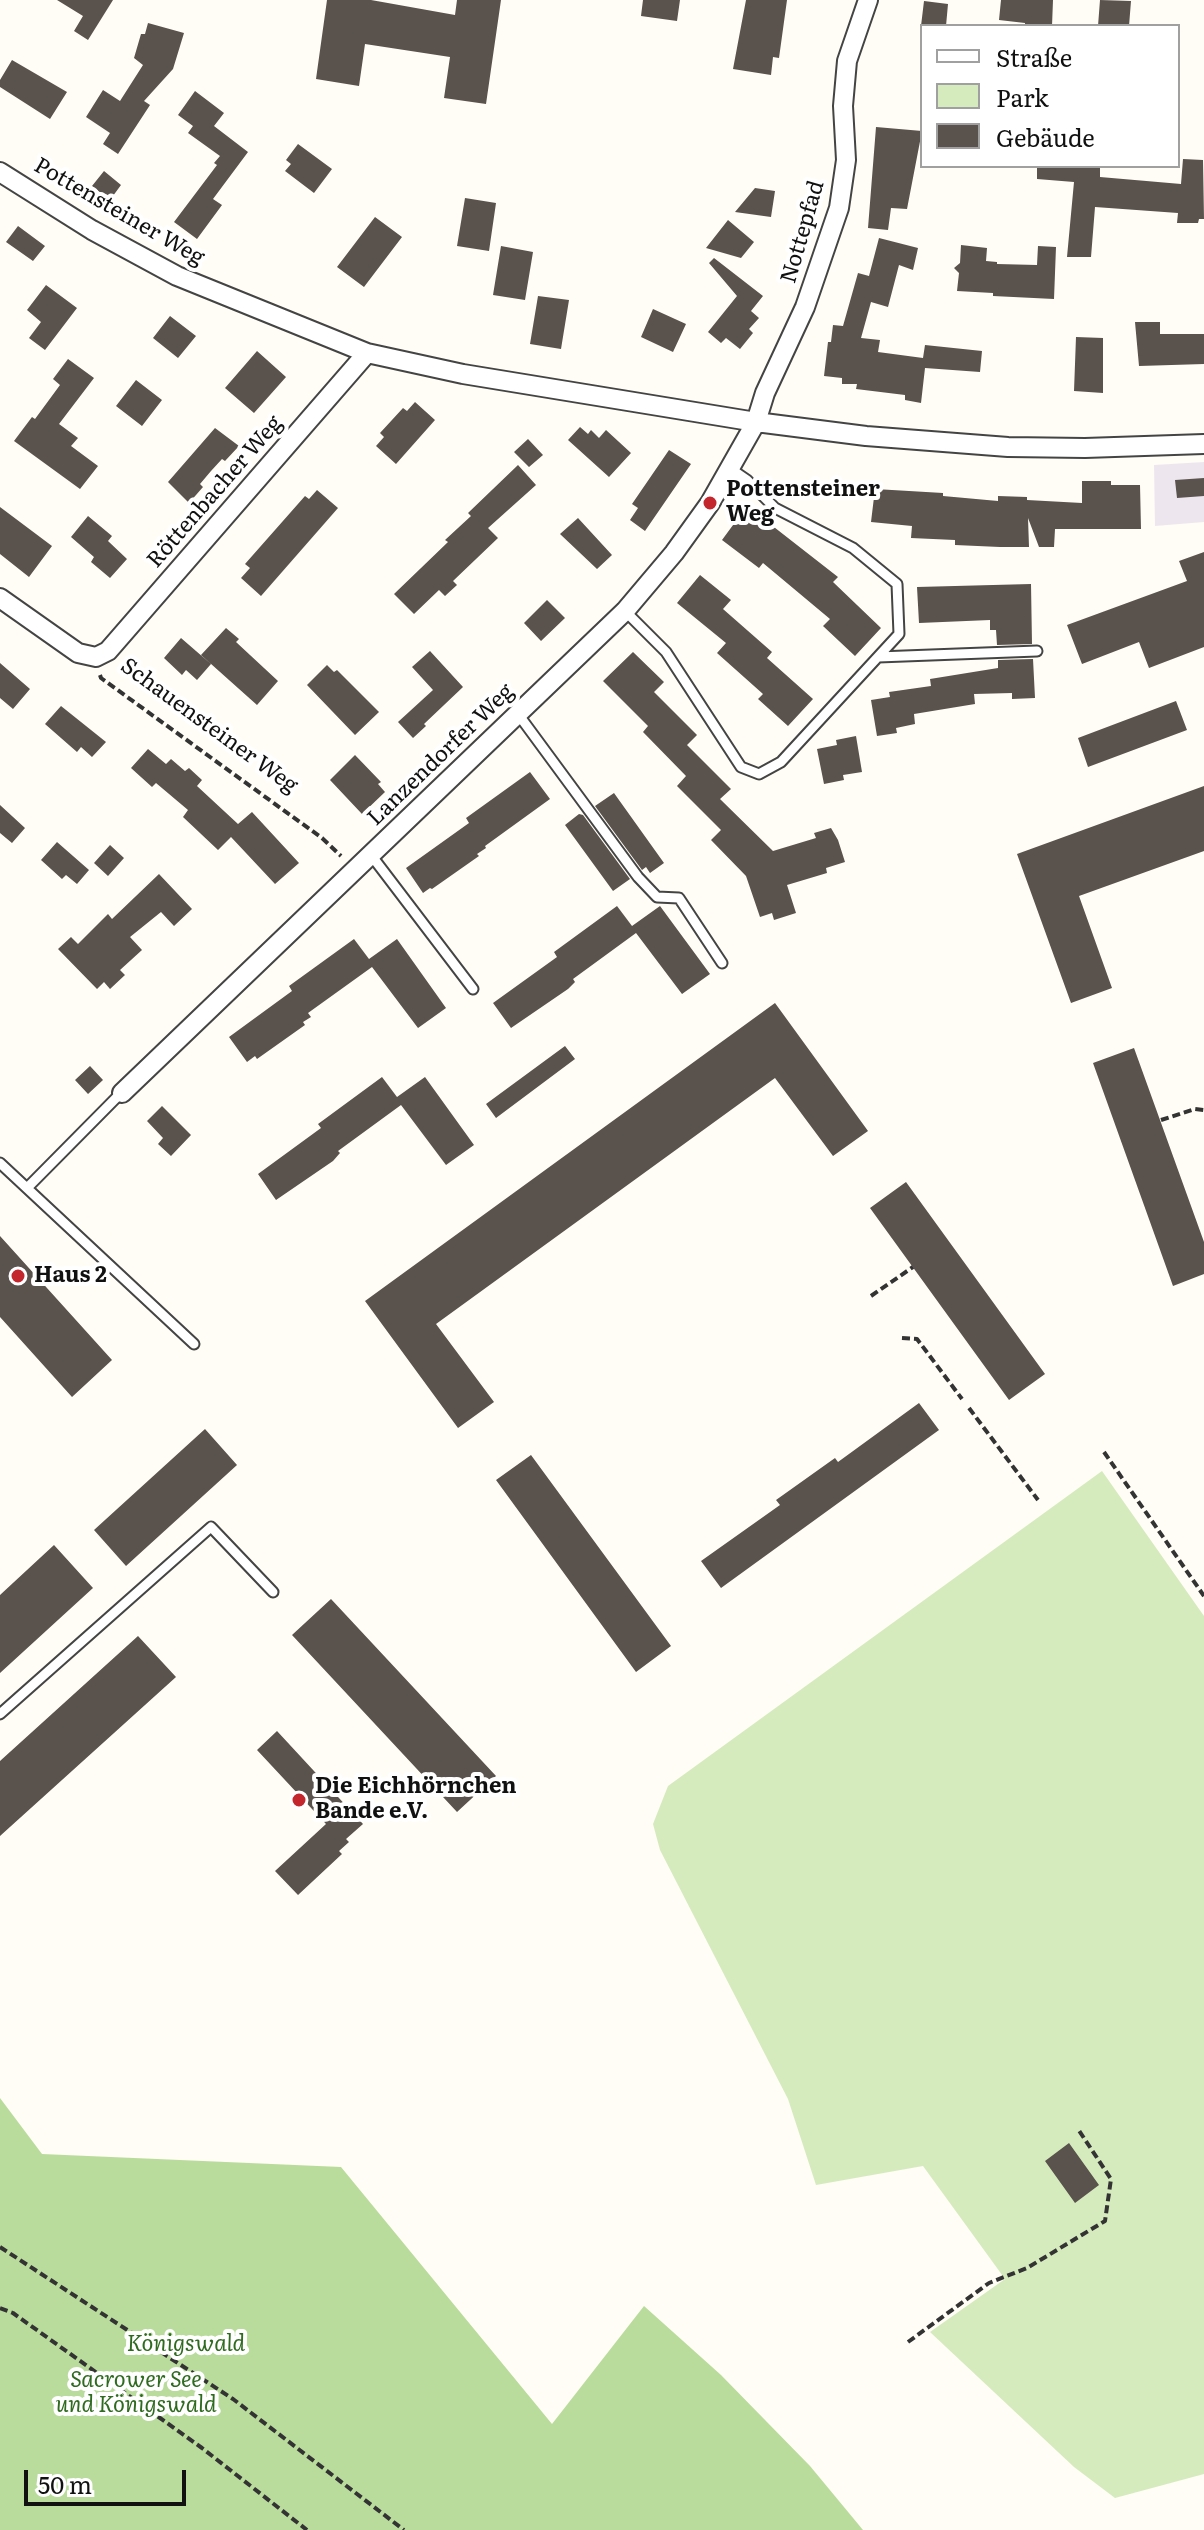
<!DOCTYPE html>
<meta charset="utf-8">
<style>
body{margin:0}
#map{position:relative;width:1204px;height:2530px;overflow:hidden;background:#fffdf5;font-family:Literata,serif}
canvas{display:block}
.legend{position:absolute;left:920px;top:24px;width:260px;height:144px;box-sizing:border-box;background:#fff;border:2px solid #a0a0a0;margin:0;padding:10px 14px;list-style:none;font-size:24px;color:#111}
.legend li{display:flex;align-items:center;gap:16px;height:40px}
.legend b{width:40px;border:2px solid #a0a0a0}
.scale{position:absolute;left:24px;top:2470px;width:162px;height:36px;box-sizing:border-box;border:4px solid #111;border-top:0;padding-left:10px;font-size:24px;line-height:28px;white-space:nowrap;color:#111;-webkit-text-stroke:6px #fff;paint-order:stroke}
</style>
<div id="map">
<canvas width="1204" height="2530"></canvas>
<ul class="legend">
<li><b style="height:10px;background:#fff"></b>Straße</li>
<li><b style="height:22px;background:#d5ebbd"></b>Park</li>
<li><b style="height:22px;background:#5a524d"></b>Gebäude</li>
</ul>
<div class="scale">50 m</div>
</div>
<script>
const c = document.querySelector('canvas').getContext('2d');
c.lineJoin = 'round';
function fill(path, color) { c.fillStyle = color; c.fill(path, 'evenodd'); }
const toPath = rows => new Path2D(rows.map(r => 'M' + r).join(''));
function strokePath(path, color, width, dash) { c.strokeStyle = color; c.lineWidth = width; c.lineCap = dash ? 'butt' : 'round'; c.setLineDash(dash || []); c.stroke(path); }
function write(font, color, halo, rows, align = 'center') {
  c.font = font + ' Literata,serif'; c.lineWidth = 8; c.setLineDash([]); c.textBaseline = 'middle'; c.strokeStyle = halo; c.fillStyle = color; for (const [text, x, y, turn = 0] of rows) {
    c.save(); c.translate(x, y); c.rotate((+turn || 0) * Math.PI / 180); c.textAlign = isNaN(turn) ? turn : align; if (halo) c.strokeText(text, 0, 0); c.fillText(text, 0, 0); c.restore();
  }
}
fill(toPath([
 [1204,462,1204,522,1155,526,1154,465]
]), '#eee6ef');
fill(toPath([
 [1102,1471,1204,1616,1204,2474,1115,2498,1074,2467,930,2332,1005,2279,923,2166,816,2185,788,2099,660,1850,653,1824,668,1786]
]), '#d5ebbd');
fill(toPath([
 [0,2098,42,2154,341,2167,552,2424,644,2306,721,2375,810,2466,863,2530,0,2530]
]), '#b9dc9c');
fill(toPath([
 [57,0,113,0,88,40,74,31,83,16],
 [327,0,371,0,455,15,457,0,501,0,486,104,444,98,450,57,365,44,359,86,316,79],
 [643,0,680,0,677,21,641,16],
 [746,0,787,0,779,58,773,57,771,75,733,69],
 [1001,0,1053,0,1052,26,1025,26,1025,23,999,20],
 [1100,0,1131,1,1129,26,1098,26],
 [924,1,948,4,946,26,921,26],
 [148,23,184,33,173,69,144,101,150,105,118,154,103,144,110,133,86,117,103,90,120,101,143,65,134,58,141,34,145,34],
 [12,60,67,92,50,119,0,87,0,80],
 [195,91,224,113,214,126,248,152,213,199,222,205,197,239,174,222,217,165,214,163,220,156,188,133,193,126,178,115],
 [876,127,922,131,907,209,891,208,888,230,868,228],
 [298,144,332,169,314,193,285,171,291,164,286,160],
 [1183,159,1203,160,1204,219,1199,219,1198,223,1177,223,1178,213,1095,207,1091,257,1067,257,1074,182,1037,179,1037,166,1100,166,1100,177,1181,184],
 [104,171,121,185,110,200,92,186],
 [755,188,775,191,771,217,735,212],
 [465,198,496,203,489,251,457,246],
 [375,217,402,237,364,287,337,267],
 [728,220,754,242,741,258,706,248],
 [18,226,45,246,33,261,6,242],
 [879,238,918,248,913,270,899,265,888,307,871,302,861,338,880,340,878,352,923,358,925,345,982,351,980,372,925,368,921,403,905,400,905,395,856,389,857,384,842,384,842,378,824,376,828,342,831,342,833,325,843,326,858,273,869,276],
 [961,245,987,248,986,261,997,262,997,264,1037,265,1038,246,1056,247,1054,299,993,296,993,293,957,291,959,273,954,268,960,263],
 [501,246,533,252,525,300,493,295],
 [714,258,763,296,751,311,759,318,749,329,753,333,740,349,726,338,721,343,708,332,737,296,709,263],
 [46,285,77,308,45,350,29,338,41,322,27,310],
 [538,296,569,300,561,349,530,344],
 [653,309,686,324,673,352,641,337],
 [170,316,196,336,178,358,153,338],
 [1135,322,1160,322,1160,334,1204,334,1204,364,1139,366],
 [1076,337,1103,338,1103,393,1074,391],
 [257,351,286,377,254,413,225,388],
 [68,359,94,378,59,424,78,438,71,446,98,466,80,489,14,441,32,417,35,419,60,385,53,379],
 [136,380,162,400,142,426,116,406],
 [415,402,435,420,396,464,376,446,384,437,380,433,403,408,407,411],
 [580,427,588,434,591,430,599,438,606,430,631,453,609,477,568,440],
 [215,428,239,446,225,461,222,459,211,471,200,484,203,487,189,503,168,482],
 [528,439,543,455,529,467,514,452],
 [669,450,691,464,645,531,630,520,638,508,632,504],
 [518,465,536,485,488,528,498,538,453,581,457,585,445,596,439,590,414,614,394,594,448,542,445,540,471,516,468,513],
 [1204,478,1204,496,1177,498,1175,480],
 [1082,481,1111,481,1111,485,1140,485,1141,529,1055,529,1054,547,1039,547,1028,518,1029,547,1000,547,955,545,955,540,911,538,912,526,871,522,875,489,943,493,943,496,998,501,998,496,1027,497,1027,500,1082,503],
 [317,490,338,508,261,596,241,578,250,568,245,564,305,496,309,499],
 [747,506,838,577,833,582,881,628,855,656,823,626,830,619,763,563,759,568,722,540],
 [0,507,52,546,29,577,0,554],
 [88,516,112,536,108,541,127,559,110,578,91,562,94,557,71,537],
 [578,518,612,555,597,569,560,534],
 [1204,552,1204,647,1149,668,1139,642,1082,664,1067,625,1187,581,1179,561],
 [700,575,731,600,723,609,772,652,767,658,813,699,788,726,758,699,763,694,717,653,726,643,677,603],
 [1031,584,1032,644,997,645,996,630,990,630,990,620,919,623,917,587],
 [547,600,565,618,541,641,524,623],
 [226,628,239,639,236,642,278,681,257,705,201,655],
 [181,638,211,664,197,680,186,670,182,675,164,658],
 [430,651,463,687,424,724,426,726,413,738,398,722,433,690,412,667],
 [633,652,664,682,654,692,697,735,687,745,731,789,720,799,773,851,816,838,814,833,831,828,838,840,845,862,826,868,827,873,787,885,796,913,774,920,772,913,760,917,746,876,711,840,721,830,677,786,686,776,643,732,648,726,603,681],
 [1033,659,1035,698,1012,699,1012,693,974,694,975,704,914,714,915,724,896,728,897,733,877,736,871,700,890,697,889,692,931,686,930,679,998,668,998,660],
 [0,663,30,689,13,709,0,698],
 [327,665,334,672,337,670,379,712,355,735,307,685],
 [1176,701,1187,730,1088,767,1078,738],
 [61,706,106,742,92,757,81,747,77,752,45,724],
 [856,736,862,772,843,775,844,780,824,784,817,749,837,745,836,740],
 [148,749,166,764,171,759,185,771,189,768,202,780,197,786,238,824,252,812,299,863,275,884,231,837,218,850,183,817,188,810,156,783,152,787,131,768],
 [355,755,381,782,378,784,385,792,362,814,330,780],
 [530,772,550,799,485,846,486,848,477,854,479,856,432,889,430,888,423,893,406,868,469,823,466,818],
 [1204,786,1204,851,1079,896,1112,988,1071,1003,1017,854],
 [614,793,664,863,650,873,646,867,642,870,595,806],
 [0,805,25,828,12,843,0,833],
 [579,814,583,815,630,879,613,891,565,825],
 [57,842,89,870,77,884,66,875,62,879,41,860],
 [110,845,124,858,108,876,94,863],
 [159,874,192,909,174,926,161,912,130,937,142,950,120,970,125,975,110,989,104,982,97,989,58,949,71,937,78,944,108,914,112,919],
 [617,906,632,926,660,906,710,974,682,994,636,933,573,979,575,982,568,989,511,1028,493,1003,557,957,554,952],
 [354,939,369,959,397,939,446,1008,418,1028,372,967,308,1013,311,1017,303,1022,305,1025,257,1059,255,1056,247,1062,229,1037,292,991,289,986],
 [775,1003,868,1131,833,1156,775,1078,436,1324,494,1402,458,1428,365,1301],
 [565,1046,575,1059,496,1118,486,1104],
 [1134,1048,1204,1242,1204,1274,1173,1286,1093,1063],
 [90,1066,103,1080,88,1094,75,1080],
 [382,1077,397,1097,425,1077,474,1145,446,1165,401,1105,338,1151,340,1153,333,1161,276,1200,258,1174,321,1128,318,1124],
 [162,1106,191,1135,171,1156,158,1144,163,1138,147,1121],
 [906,1182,1045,1374,1009,1400,870,1208],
 [0,1236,112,1360,72,1397,0,1317],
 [919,1403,939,1430,721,1588,701,1561,780,1505,776,1500,835,1458,838,1462],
 [205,1429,237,1465,126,1566,94,1530],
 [531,1455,671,1646,636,1672,496,1480],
 [54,1545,93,1588,0,1673,0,1595],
 [331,1599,496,1776,457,1812,292,1635],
 [138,1636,176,1677,0,1836,0,1761],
 [277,1731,363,1824,346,1839,349,1842,339,1851,342,1854,298,1895,275,1871,326,1824,257,1750],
 [1069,2143,1099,2185,1075,2203,1045,2161]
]), '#5a524d');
const lane = toPath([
 [625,611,666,652,741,767,759,774,781,762,899,634,897,584,853,548,775,508,747,480,731,469],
 [878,657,1037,651],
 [518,714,638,877,657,897,679,898,722,963],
 [371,855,473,989],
 [0,1163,194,1344],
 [28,1187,121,1093],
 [0,1714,211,1527,273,1592]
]);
const street = toPath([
 [0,172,92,230,177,276,367,353,463,374,756,422,866,436,1008,447,1085,448,1204,444],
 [0,598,78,653,96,657,108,651,367,353],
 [122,1093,625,611,674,553,710,503,756,422,765,393,805,307,839,208,846,160,843,106,847,61,868,0]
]);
strokePath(lane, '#444', 13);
strokePath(street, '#444', 22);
strokePath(toPath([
 [100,675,101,678,322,838,341,856],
 [1161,1120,1195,1109,1204,1110],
 [871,1296,913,1267],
 [902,1338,917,1339,962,1399],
 [969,1408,1038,1500],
 [1104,1452,1204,1596],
 [0,2247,233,2399,404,2530],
 [0,2308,13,2313,202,2448,307,2530],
 [908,2342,989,2283,1027,2268,1105,2221,1111,2179,1078,2129]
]), '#333', 4, [8, 4]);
strokePath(lane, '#fff', 9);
strokePath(street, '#fff', 18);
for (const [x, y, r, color] of [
 [710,503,8,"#c4262e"],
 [18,1276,8,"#c4262e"],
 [299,1800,8,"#c4262e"]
]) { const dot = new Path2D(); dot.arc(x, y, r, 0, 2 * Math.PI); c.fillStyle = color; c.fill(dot); strokePath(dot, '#fff', 3); }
write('22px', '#111', '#fff', [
 ["Pottensteiner Weg",119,212,30],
 ["Nottepfad",803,232,-74],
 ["Röttenbacher Weg",215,492,-49],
 ["Schauensteiner Weg",209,726,36],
 ["Lanzendorfer Weg",441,755,-44]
]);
write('bold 22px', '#111', '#fff', [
 ["Pottensteiner",726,490],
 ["Weg",726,515],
 ["Haus 2",34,1276],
 ["Die Eichhörnchen",315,1787],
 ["Bande e.V.",315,1812]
], 'left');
write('italic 22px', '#2f6b1f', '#fff', [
 ["Königswald",186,2345],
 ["Sacrower See",136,2381],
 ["und Königswald",136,2406]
]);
</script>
